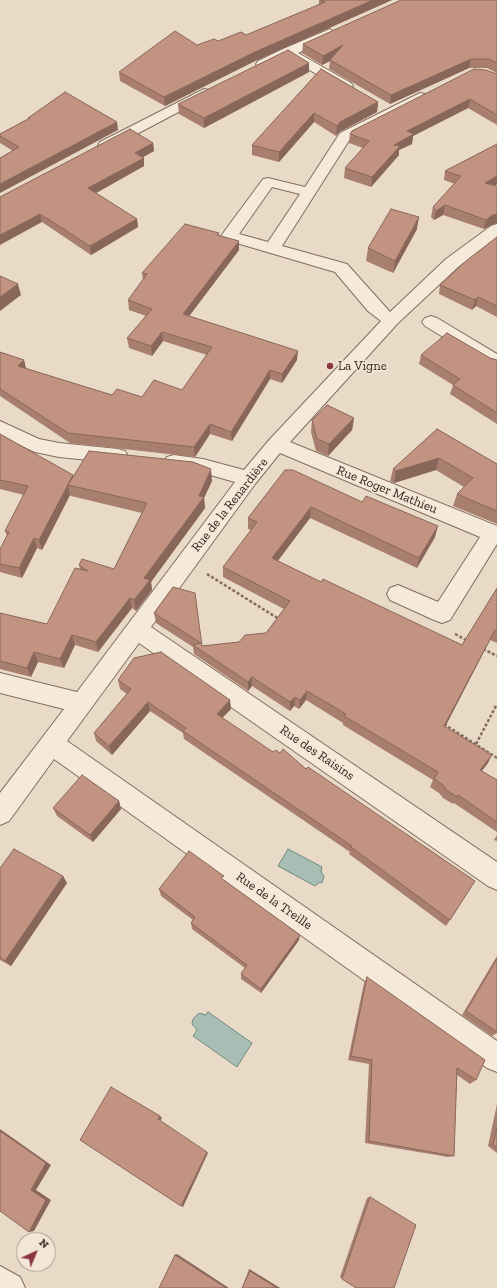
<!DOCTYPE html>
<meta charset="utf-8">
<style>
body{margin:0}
#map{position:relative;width:497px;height:1288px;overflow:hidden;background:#e9dac7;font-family:"Zilla Slab",serif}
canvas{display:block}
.north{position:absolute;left:16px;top:1232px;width:40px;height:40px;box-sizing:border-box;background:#f2e6d6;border:1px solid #a69a8d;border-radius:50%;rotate:44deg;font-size:11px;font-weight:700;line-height:16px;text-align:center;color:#352720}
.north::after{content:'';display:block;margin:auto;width:14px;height:18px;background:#8b3542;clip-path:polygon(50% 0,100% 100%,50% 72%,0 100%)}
</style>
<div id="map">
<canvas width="497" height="1288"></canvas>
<div class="north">N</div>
</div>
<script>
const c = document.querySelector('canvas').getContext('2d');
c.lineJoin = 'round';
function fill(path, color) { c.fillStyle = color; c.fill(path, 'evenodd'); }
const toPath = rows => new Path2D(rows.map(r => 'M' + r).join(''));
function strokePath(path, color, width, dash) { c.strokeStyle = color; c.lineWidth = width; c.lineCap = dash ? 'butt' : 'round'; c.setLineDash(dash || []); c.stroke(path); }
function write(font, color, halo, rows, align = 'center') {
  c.font = font + ' "Zilla Slab",serif'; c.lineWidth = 3; c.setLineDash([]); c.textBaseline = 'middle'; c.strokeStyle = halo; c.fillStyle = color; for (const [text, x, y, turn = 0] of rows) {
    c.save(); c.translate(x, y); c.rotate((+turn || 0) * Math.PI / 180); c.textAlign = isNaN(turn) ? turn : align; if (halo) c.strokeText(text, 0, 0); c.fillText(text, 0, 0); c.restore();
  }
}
const water = toPath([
 [288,849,322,867,321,872,324,876,322,883,320,882,315,886,278,866,288,849],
 [208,1012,252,1043,237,1067,193,1036,197,1030,192,1024,193,1019,199,1013,206,1015,208,1012]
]);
fill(water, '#a8beb4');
strokePath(water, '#6f8b80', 1);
const minor = toPath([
 [330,29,336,33,334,36,298,53,351,83,353,86,351,89,341,89,288,57,263,68,258,67,256,64,258,61,283,49,330,29],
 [204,89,209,90,211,93,209,96,110,148,100,148,98,145,100,142,204,89],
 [420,93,425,94,427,97,425,100,350,139,282,246,347,264,390,312,446,259,491,226,497,224,497,237,458,267,398,323,290,442,497,526,497,544,450,620,442,623,434,620,390,600,387,594,390,588,398,585,438,602,480,537,280,453,255,484,151,627,497,862,497,890,488,886,139,643,67,741,497,1041,497,1072,487,1068,54,759,9,821,0,825,0,793,64,709,0,693,0,673,77,692,235,482,203,473,167,467,164,462,167,457,174,455,203,459,244,470,270,439,381,321,368,311,335,272,223,239,221,236,263,179,268,178,305,187,340,133,420,93],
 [272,187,300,194,268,242,239,234,272,187],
 [431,316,437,318,497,354,497,368,491,366,425,326,422,322,425,318,431,316],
 [0,421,39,439,59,443,118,449,125,451,128,456,125,461,118,463,59,457,35,452,0,436,0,421]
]);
const tertiary = toPath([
 [0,1266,20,1277,25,1288,0,1288,0,1266]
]);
strokePath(minor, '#836d5e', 2);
strokePath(tertiary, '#836d5e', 2);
strokePath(toPath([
 [207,574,279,619],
 [455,634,468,641],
 [483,649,497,656],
 [444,724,497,758],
 [476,744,497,704]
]), '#836d5e', 2.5, [3, 2]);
fill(minor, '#f5e9d9');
fill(tertiary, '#f5e9d9');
fill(toPath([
 [319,0,392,0,255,61,165,106,120,81,119,72,197,45,218,41,246,35,319,5],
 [497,0,497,73,487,68,469,68,390,104,329,69,330,61,322,65,302,53,303,44],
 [321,69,378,102,377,112,339,132,336,136,314,122,279,162,252,155,252,145],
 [309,72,204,128,179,114,178,104],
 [497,74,497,125,468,108,413,136,412,144,399,150,399,155,371,187,344,178,345,168,363,148,349,143,350,134],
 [28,118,118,130,13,151,0,143,0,134,28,119],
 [153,143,154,151,143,157,144,166,96,193,137,219,138,227,91,255,42,222,0,197],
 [497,144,497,184,494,186,497,186,497,223,491,225,484,229,443,215,434,220,431,217,433,207,455,184,444,180,445,171],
 [417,229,393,273,366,261,368,248],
 [219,233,219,235,239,250,189,316,297,360,282,383,270,379,232,441,210,434,195,457,70,443,0,396,0,352,24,360,26,369,112,395,142,397,182,390,207,355,163,341,152,356,129,348,127,338,146,316,129,310,128,300,143,280,142,273],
 [497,237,497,317,476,306,472,310,439,294,440,285],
 [421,355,490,358,497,360,497,424,450,394,453,385,419,364],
 [354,418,352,430,328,456,316,451,311,432,312,420],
 [437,429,497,464,497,524,453,506,457,494,464,487,436,470,394,483,390,481,393,469],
 [0,434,73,476,212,481,204,498,205,508,151,582,152,590,136,611,132,608,98,652,75,645,64,668,38,662,31,677,0,669,0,613,47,624,80,569,79,565,114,569,142,513,71,496,70,495,42,550,37,548,22,578,0,572,0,549,7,536,5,531,24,495,0,489],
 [285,470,435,537,417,568,310,518,278,561,321,582,462,645,497,588,497,643,490,640,445,726,488,763,482,771,497,780,497,832,454,803,453,804,443,798,439,793,430,787,433,780,343,725,343,723,306,700,299,709,294,706,290,711,252,686,248,691,194,654,193,647,156,623,154,613,173,587,202,646,239,642,266,633,284,609,223,577,223,567,251,530,248,529,248,518],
 [118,680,231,709,222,718,450,920,446,926,349,854,350,852,184,739,183,733,150,711,112,755,96,741,94,733,127,694,120,689],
 [119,801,121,809,93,842,57,816,53,808],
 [497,835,497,841,494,840],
 [0,868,63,876,67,883,11,966,0,960],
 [224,880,299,940,261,993,241,979,241,974,245,968,192,929,191,923,193,920,161,896,159,889],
 [497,956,497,1033,492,1036,462,1015],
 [367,977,476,1080,470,1084,457,1075,454,1156,448,1157,365,1143,369,1064,348,1060,364,983],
 [497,1104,497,1153,488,1146],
 [370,1197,342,1279,340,1277,367,1198],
 [249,1269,280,1288,242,1288]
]), '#a87e6f');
fill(toPath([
 [373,0,392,0,255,61,165,106,164,97,255,52],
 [343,45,330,60,330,61,322,65,323,56],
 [471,59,469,68,390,104,391,95],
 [309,63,309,72,204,128,204,118],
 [470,99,468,108,413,136,412,144,399,150,399,155,371,187,372,177,394,145,407,131],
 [378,102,377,112,339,132,336,136,337,126,340,122],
 [314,113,314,122,279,162,279,152],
 [117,122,118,130,0,193,0,184],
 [153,143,154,151,136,161,135,153],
 [144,158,144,166,89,197,88,188],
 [497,176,497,184,483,192,485,183],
 [445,205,443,215,434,220,436,211],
 [40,214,42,222,0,245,0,235],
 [497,214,497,223,491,225,484,229,486,220,493,215],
 [419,217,417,229,393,273,395,261],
 [137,219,138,227,91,255,90,246],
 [239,241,239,250,184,323,183,314],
 [18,284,21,295,0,311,0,297],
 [478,297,476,306,472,310,475,300],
 [162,332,163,341,152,356,151,346],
 [298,351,297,360,282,383,282,374],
 [24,360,26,369,18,366],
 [270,370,270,379,232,441,231,432],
 [354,418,352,430,328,456,329,444],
 [210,424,210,434,195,457,194,447],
 [439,458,436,470,394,483,396,471],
 [211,469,212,481,204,498,205,508,151,582,152,590,136,611,134,600,144,578,199,496],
 [73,475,75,485,68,485,70,495,42,550,39,540],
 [311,507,310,518,272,568,272,558],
 [438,526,435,537,417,568,419,558],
 [34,538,37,548,22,578,19,568],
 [130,598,132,608,98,652,96,642],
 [495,630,490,640,441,735,444,726],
 [72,635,75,645,64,668,60,659],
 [34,652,38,662,31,677,27,668],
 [252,677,252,686,248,691,248,682],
 [307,691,306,700,299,709,300,700],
 [295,697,294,706,290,711,290,702],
 [230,700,231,709,217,723,217,714],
 [148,702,150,711,112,755,109,746],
 [492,755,488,763,476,778,480,770],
 [119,801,121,809,93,842,90,835],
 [63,876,67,883,11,966,5,961],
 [300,935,299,940,261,993,261,989],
 [160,1116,162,1118,160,1121,158,1119],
 [0,1129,51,1165,36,1190,51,1200,34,1231,29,1232,31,1190,0,1131],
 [207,1152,208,1153,183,1207,181,1206],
 [177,1254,229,1288,226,1288,175,1255],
 [249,1269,280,1288,277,1288,250,1271]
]), '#88675a');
const building = toPath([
 [321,0,373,0,255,52,164,97,119,72,175,31,197,45,214,39,218,41,241,32,246,35,325,2,321,0],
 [401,0,497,0,497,63,489,59,471,59,391,95,330,60,343,45,323,56,303,44,401,0],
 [288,50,309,63,204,118,178,104,288,50],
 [321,69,378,102,340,122,337,126,314,113,279,152,252,145,321,69],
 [474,69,486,70,497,74,497,115,470,99,407,131,414,134,394,145,400,146,372,177,345,168,369,141,350,134,352,131,474,69],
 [65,92,117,122,0,184,0,158,19,147,0,136,0,134,30,118,28,118,65,92],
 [130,129,153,143,135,153,144,158,88,188,137,219,90,246,40,214,0,235,0,197,130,129],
 [497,144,497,176,485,183,497,186,497,214,493,215,486,220,445,205,436,211,433,207,461,176,445,171,497,144],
 [391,209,419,217,395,261,368,248,391,209],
 [185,224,219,233,217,235,239,241,183,314,298,351,282,374,270,370,231,432,210,424,194,447,68,433,0,389,0,352,24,360,18,366,112,395,117,389,142,397,154,380,182,390,212,347,162,332,151,346,127,338,152,309,128,300,147,274,142,273,185,224],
 [497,237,497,306,478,297,475,300,440,285,466,261,497,237],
 [0,276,18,284,0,297,0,276],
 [447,333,490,358,497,360,497,413,453,385,460,379,421,355,447,333],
 [327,405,354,418,329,444,317,439,312,420,327,405],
 [437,429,497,464,497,511,457,494,473,478,439,458,396,471,393,469,437,429],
 [0,434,73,475,39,540,34,538,19,568,0,564,0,549,9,532,5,531,28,486,0,480,0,434],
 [89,451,193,462,211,469,199,496,204,497,144,578,150,580,134,600,130,598,96,642,72,635,60,659,34,652,27,668,0,661,0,613,47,624,75,568,88,571,79,565,82,559,114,569,147,503,68,485,89,451],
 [285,470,293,470,362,502,366,496,438,526,419,558,311,507,272,558,321,582,323,579,462,645,497,588,497,631,495,630,444,726,492,755,480,770,497,780,497,822,458,795,457,797,446,790,443,785,434,779,438,772,344,716,346,714,307,691,300,700,295,697,290,702,252,677,248,682,193,645,201,643,154,613,173,587,195,593,202,646,239,642,245,635,266,633,290,601,223,567,257,522,248,518,285,470],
 [161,652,230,700,217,714,273,752,276,750,280,753,283,749,306,769,308,767,475,881,450,920,351,847,352,846,183,731,186,728,148,702,109,746,94,733,131,689,118,680,134,658,161,652],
 [82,775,119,801,90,835,53,808,82,775],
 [14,849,63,876,5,961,0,957,0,868,14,849],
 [189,851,224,876,221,878,300,935,261,989,241,974,247,965,191,923,195,917,159,889,189,851],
 [497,959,497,1032,466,1011,497,959],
 [367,977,485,1060,476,1080,457,1068,454,1156,369,1141,372,1060,351,1056,367,977],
 [111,1087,160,1116,158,1119,207,1152,181,1206,80,1140,111,1087],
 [497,1128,497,1147,493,1145,497,1128],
 [0,1131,46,1163,31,1190,46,1200,29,1232,0,1211,0,1131],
 [370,1197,416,1225,394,1288,356,1288,342,1279,370,1197],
 [175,1255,226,1288,159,1288,175,1255],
 [250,1271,277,1288,242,1288,250,1271]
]);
fill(building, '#c39381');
strokePath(building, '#88675a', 1);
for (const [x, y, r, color] of [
 [330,366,4,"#8b3542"]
]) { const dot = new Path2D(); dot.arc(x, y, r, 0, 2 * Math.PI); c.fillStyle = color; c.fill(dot); strokePath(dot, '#f2e6d6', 1.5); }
write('13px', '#352720', '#f2e6d6', [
 ["La Vigne",338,366]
], 'left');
write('13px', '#352720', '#f2e6d6', [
 ["Rue Roger Mathieu",387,490,22],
 ["Rue de la Renardière",230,505,-52],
 ["Rue des Raisins",317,753,34],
 ["Rue de la Treille",274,901,35]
]);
</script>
